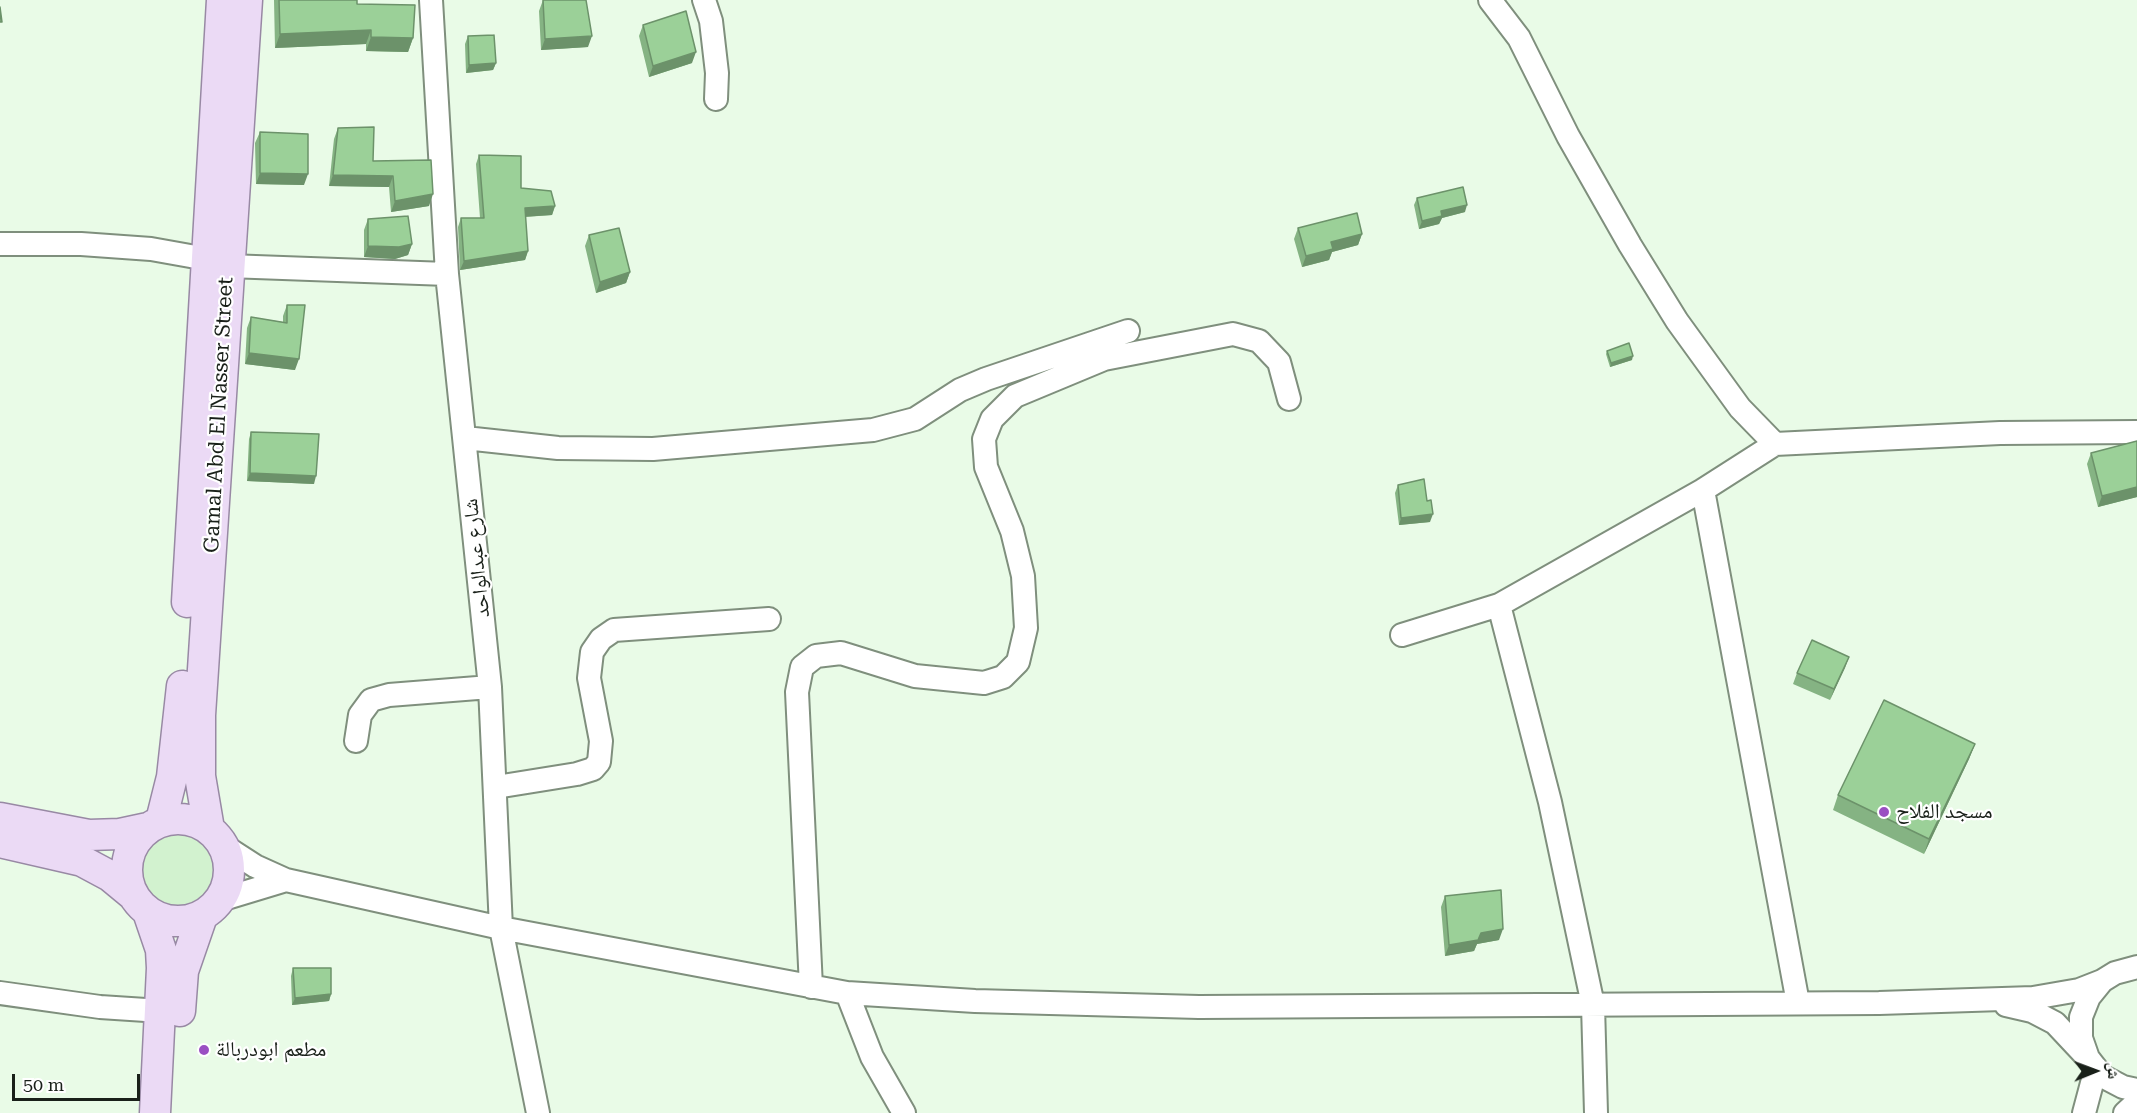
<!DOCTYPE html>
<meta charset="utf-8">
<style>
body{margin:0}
#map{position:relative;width:2137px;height:1113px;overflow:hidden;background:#e9fbe7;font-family:"Roboto Serif","Noto Naskh Arabic",serif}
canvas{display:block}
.north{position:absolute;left:2065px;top:1041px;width:60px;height:60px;-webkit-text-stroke:4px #fff;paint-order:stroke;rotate:89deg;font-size:16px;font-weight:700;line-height:24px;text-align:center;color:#192019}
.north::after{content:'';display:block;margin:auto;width:21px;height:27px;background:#192019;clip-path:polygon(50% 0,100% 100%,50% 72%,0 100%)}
.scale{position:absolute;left:12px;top:1074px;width:128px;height:27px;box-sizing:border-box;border:3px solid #192019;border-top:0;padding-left:8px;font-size:18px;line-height:21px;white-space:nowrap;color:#192019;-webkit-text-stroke:4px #fff;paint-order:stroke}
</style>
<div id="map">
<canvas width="2137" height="1113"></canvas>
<div class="north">ش</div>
<div class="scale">50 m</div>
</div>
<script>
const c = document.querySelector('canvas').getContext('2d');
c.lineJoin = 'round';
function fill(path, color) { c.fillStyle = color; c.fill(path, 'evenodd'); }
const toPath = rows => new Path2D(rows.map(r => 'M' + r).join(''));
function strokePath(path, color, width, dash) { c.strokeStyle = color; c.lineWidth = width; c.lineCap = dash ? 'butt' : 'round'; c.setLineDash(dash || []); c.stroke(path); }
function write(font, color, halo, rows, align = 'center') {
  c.font = font + ' "Roboto Serif","Noto Naskh Arabic",serif'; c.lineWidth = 4.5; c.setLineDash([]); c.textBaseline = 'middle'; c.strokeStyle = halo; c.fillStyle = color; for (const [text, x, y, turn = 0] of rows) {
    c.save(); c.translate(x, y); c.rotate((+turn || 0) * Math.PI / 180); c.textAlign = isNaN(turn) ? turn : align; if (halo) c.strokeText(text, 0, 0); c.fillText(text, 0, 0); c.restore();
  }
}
fill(toPath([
 '134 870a44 44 0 1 1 88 0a44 44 0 1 1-88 0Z'
]), '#d2f2cf');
const minor = toPath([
 [431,0,447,274,490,687,501,928,538,1113],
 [704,0,711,21,717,73,716,99],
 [1490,0,1519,38,1568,136,1630,245,1677,321,1740,408,1775,444],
 [0,244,81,244,151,249,207,259],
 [228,266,447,274],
 [465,438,558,448,653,449,873,430,915,419,960,390,986,379,1128,331],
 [1703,490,1798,1003],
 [1499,605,1550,802,1593,1005,1596,1113],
 [1402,635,1499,605,1703,490,1775,444,2000,433,2137,432],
 [356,741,360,715,371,700,389,695,490,687],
 [496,787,577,774,593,769,599,762,601,741,589,678,592,652,601,639,614,630,769,619],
 [224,846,255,866,286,880,501,928,847,993,975,1001,1199,1007,1879,1003,2033,998,2079,990,2102,981],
 [220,900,286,880],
 [2137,967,2115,973,2102,981,2089,997,2081,1017,2081,1038,2088,1058,2102,1076,2123,1087,2137,1090],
 [811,987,797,692,802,667,816,656,841,653,915,676,984,683,1003,677,1018,662,1026,628,1023,576,1012,531,986,467,984,439,992,419,1015,396,1104,359,1233,334,1259,341,1279,362,1289,399],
 [0,993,100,1007,161,1011],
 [847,993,872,1057,904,1113],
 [2006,1005,2032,1011,2055,1023,2085,1055],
 [2084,1113,2096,1068],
 [2125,1113,2137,1102]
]);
const major = toPath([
 [187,602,222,0],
 [0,818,89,835,120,834,148,828],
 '127 870a51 51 0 1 1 102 0a51 51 0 1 1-102 0Z',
 [161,821,172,777,182,686],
 [209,829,200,776,200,715,247,0],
 [0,842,82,861,110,876,133,895],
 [148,912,161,950,162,968,155,1113],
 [180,1011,183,971,202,916]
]);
strokePath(minor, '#7f8f7d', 26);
strokePath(major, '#9889a4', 33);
strokePath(minor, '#fff', 22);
strokePath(major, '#ebdaf5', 30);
fill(toPath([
 [274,0,357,0,357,4,413,38,408,52,366,51,366,44,275,48],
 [543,0,588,47,541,50,539,11],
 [643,25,692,63,649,77,639,36],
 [468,36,496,63,493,70,466,73,465,44],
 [338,128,373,161,429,206,391,212,389,187,329,186,334,139],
 [260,132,304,185,256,184,255,143],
 [479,155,521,188,555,206,552,215,525,217,528,251,525,260,460,270,458,227,461,218,480,218,476,164],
 [1417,198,1465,212,1442,218,1439,224,1419,229,1414,205],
 [368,219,412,244,408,255,395,259,364,257,364,230],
 [1298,228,1362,234,1358,245,1332,252,1329,260,1302,267,1294,239],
 [589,235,630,272,626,283,596,293,585,246],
 [287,305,295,370,245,364,247,328,251,317,283,322,283,316],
 [1607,351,1632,360,1610,367,1606,354],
 [251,432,314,484,247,481,249,439],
 [2137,441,2137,497,2098,507,2087,464,2091,453],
 [1398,485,1427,501,1430,522,1399,525,1395,493],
 [1849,657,1830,700,1793,684,1797,673],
 [1975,744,1969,759,1924,854,1833,810,1838,795],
 [1445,896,1499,940,1477,944,1474,951,1445,956,1441,907],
 [293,968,331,994,329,1001,292,1005,291,976]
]), '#85b383');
fill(toPath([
 [371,30,366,44,275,48,280,34],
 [592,36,588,47,541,50,545,39],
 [371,37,413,38,408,52,366,51],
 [696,52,692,63,649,77,653,66],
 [496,63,493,70,466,73,469,65],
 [260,173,308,174,304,185,256,184],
 [333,175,393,176,389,187,329,186],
 [433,194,429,206,391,212,395,201],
 [1467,205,1465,212,1442,218,1439,224,1419,229,1422,221,1441,211],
 [555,206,552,215,521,217,525,208],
 [1362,234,1358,245,1332,252,1329,260,1302,267,1306,256,1331,242],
 [412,244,408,255,395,259,364,257,368,246],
 [528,251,525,260,460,270,464,261],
 [630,272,626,283,596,293,600,282],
 [249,353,299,359,295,370,245,364],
 [1633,356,1632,360,1610,367,1611,363],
 [250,473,316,476,314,484,247,481],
 [2137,487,2137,497,2098,507,2102,496],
 [1433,514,1430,522,1399,525,1401,518],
 [1849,657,1845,668,1830,700,1834,689],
 [1975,744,1969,759,1924,854,1929,839],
 [1503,929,1499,940,1477,944,1474,951,1445,956,1449,945,1481,933],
 [331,994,329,1001,292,1005,295,998]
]), '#6c926a');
const building = toPath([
 [279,0,357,0,357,4,415,5,413,38,371,37,371,30,280,34,279,0],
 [543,0,586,0,592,36,545,39,543,0],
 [0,7,2,22,0,22,0,7],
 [686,11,696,52,653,66,643,25,686,11],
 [494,35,496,63,469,65,468,36,494,35],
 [374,127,373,161,431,160,433,194,395,201,393,176,333,175,338,128,374,127],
 [260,132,308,134,308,174,260,173,260,132],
 [479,155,521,156,521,188,551,191,555,206,525,208,528,251,464,261,461,218,484,218,479,155],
 [1463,187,1467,205,1441,211,1442,216,1422,221,1417,198,1463,187],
 [1357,213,1362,234,1331,242,1333,249,1306,256,1298,228,1357,213],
 [408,216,412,244,399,247,368,246,368,219,408,216],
 [619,228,630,272,600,282,589,235,619,228],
 [287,305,305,305,299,359,249,353,251,317,287,323,287,305],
 [1629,343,1633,356,1611,363,1607,351,1629,343],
 [251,432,319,434,316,476,250,473,251,432],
 [2137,441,2137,487,2102,496,2091,453,2137,441],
 [1424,479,1427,501,1431,500,1433,514,1401,518,1398,485,1424,479],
 [1812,640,1849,657,1834,689,1797,673,1812,640],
 [1884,700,1975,744,1929,839,1838,795,1884,700],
 [1501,890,1503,929,1481,933,1478,940,1449,945,1445,896,1501,890],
 [293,968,331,968,331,994,295,998,293,968]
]);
fill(building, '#9bd098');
strokePath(building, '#6c926a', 1.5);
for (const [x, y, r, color] of [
 [1884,812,6,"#9a4fc2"],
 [204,1050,6,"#9a4fc2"]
]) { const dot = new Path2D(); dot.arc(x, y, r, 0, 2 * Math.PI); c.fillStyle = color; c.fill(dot); strokePath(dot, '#fff', 2); }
write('21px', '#192019', '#fff', [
 ["Gamal Abd El Nasser Street",219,415,-87],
 ["شارع عبدالواحد",477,558,-96]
]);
write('21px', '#192019', '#fff', [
 ["مسجد الفلاح",1896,812],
 ["مطعم ابودربالة",216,1050]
], 'left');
</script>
